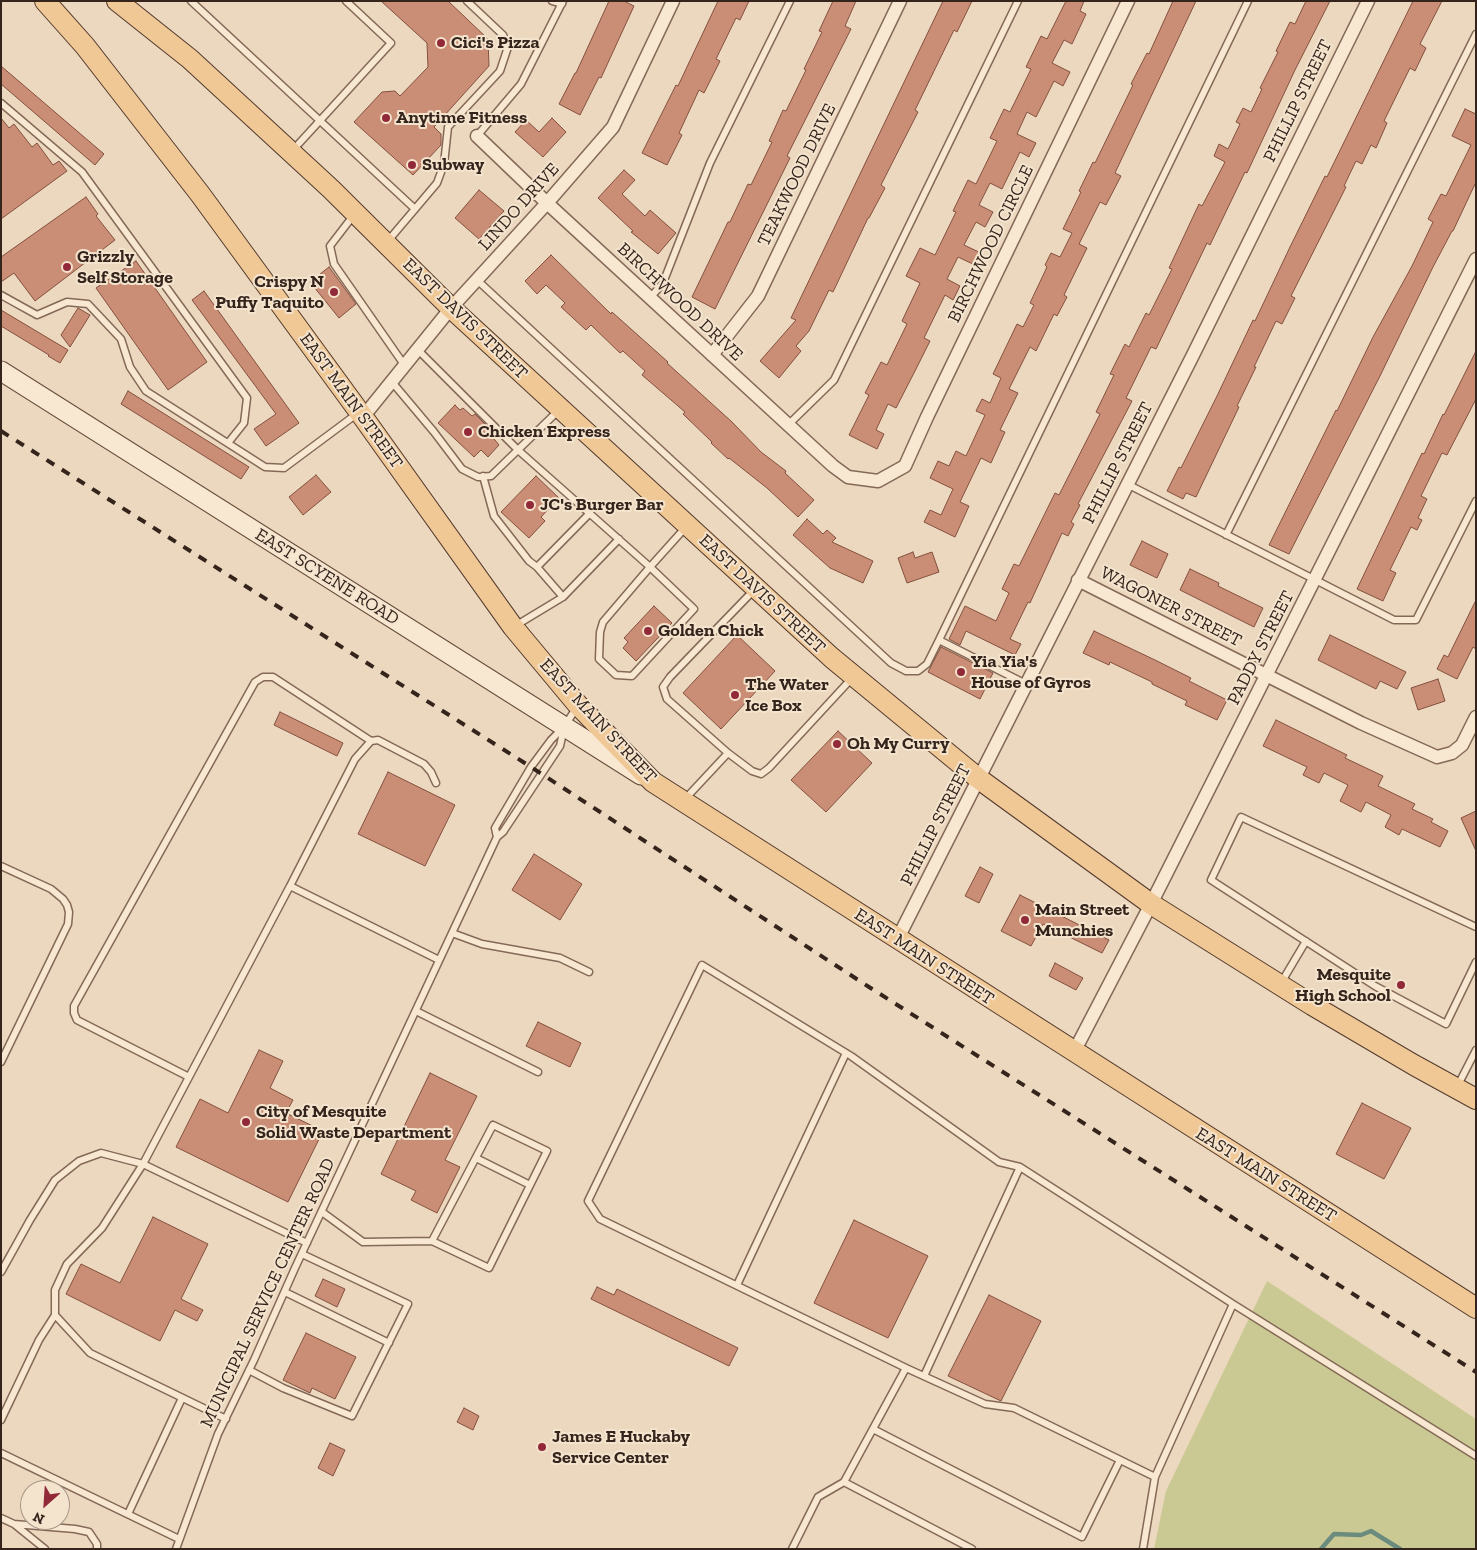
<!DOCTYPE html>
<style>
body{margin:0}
#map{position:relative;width:1477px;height:1550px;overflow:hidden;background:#ecd8bf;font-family:"Zilla Slab",serif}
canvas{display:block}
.frame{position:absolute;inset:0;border:2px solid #34241c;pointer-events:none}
.north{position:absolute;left:20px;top:1480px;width:50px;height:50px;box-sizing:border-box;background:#f4e4ce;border:1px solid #a79787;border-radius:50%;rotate:206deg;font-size:14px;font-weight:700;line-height:20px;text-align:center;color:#34241c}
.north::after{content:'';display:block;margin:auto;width:18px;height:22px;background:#922938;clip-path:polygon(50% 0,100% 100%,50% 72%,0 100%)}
</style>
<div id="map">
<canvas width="1477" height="1550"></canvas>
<div class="frame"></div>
<div class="north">N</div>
</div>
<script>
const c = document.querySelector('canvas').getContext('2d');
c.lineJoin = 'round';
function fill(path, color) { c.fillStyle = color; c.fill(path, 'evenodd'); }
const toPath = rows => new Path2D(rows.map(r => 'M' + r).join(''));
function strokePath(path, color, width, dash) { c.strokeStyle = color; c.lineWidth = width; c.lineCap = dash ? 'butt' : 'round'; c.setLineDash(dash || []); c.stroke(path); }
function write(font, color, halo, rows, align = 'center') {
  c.font = font + ' "Zilla Slab",serif'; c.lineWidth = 4; c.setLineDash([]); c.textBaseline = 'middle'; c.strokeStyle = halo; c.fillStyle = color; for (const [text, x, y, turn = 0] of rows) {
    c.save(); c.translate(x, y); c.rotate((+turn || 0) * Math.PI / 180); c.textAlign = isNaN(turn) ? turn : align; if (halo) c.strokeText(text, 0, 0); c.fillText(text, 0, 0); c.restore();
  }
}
fill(toPath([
 [1267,1281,1476,1419,1476,1549,1154,1549,1166,1491]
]), '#cac993');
strokePath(toPath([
 [1321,1549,1334,1534,1361,1535,1371,1531,1400,1549]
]), '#6a8b7e', 4.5);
const building = toPath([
 [381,1,448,1,488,39,489,66,434,127,441,134,441,145,413,175,354,122,382,92,395,91,400,96,428,67,427,43,381,1],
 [609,1,624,1,634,6,601,78,599,77,580,115,559,104,575,73,576,73,609,1],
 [718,1,749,1,740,20,736,18,716,59,720,61,704,93,699,90,679,133,682,135,667,165,642,153,676,85,678,86,718,1],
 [833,1,856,1,845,26,851,29,787,156,790,158,715,309,692,297,728,222,730,222,748,184,751,185,772,142,769,141,783,110,786,111,806,70,804,69,822,32,819,31,833,1],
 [943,1,972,1,957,32,954,30,915,110,918,112,881,185,885,188,869,218,868,218,833,292,829,290,809,331,796,346,801,351,779,378,760,361,796,320,791,318,943,1],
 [1066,1,1084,1,1080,11,1086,14,1072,44,1064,40,1052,63,1070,72,1063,86,1054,81,1036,117,1027,112,1017,134,1036,143,1029,157,1020,152,1002,189,990,183,979,205,993,212,985,227,976,222,964,245,983,254,977,266,958,257,947,279,960,286,953,300,945,295,924,338,930,341,915,371,896,408,888,404,876,430,884,434,877,449,849,435,869,395,865,393,881,362,887,365,907,324,902,321,920,283,906,276,920,248,935,255,956,212,953,211,968,180,976,184,997,141,990,138,1004,109,1010,112,1031,69,1026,67,1041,36,1047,39,1066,1],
 [1173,1,1196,1,1115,173,1121,176,1106,205,1100,202,1079,244,1087,248,1064,295,1067,297,1057,316,1054,314,1036,351,1030,347,1009,389,1018,393,1000,430,1005,432,991,463,981,458,960,502,969,506,955,537,924,522,930,510,941,515,953,489,930,478,938,461,949,466,956,451,966,456,985,415,976,411,982,399,990,403,1001,378,993,374,1017,324,1023,327,1034,305,1030,303,1047,267,1045,265,1051,253,1060,257,1072,233,1063,229,1081,192,1079,191,1093,162,1095,163,1133,85,1131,84,1147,53,1149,54,1173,1],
 [1306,1,1330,1,1295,70,1247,173,1245,172,1210,245,1207,243,1156,349,1151,347,1126,398,1132,401,1078,504,1080,505,1071,522,1074,524,1068,536,1062,533,1030,603,1028,602,1010,639,1021,644,1015,655,966,631,960,645,949,639,965,606,996,621,1009,593,1002,589,1014,564,1019,566,1055,493,1059,495,1100,414,1096,412,1114,375,1110,374,1125,344,1129,347,1146,313,1149,315,1172,269,1169,268,1199,204,1202,206,1225,162,1214,156,1219,144,1228,149,1240,124,1236,122,1243,108,1251,112,1262,89,1260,88,1278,52,1276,51,1290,22,1295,24,1306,1],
 [1413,1,1442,1,1420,44,1426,48,1415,71,1410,68,1384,121,1387,123,1376,148,1371,145,1362,164,1356,161,1344,186,1346,187,1291,296,1295,298,1282,324,1276,321,1254,367,1256,367,1237,406,1239,407,1196,497,1186,493,1183,499,1167,491,1179,467,1181,468,1217,396,1253,320,1255,321,1290,247,1325,176,1327,177,1413,1],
 [1,66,104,154,95,165,1,84,1,66],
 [1465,109,1476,114,1476,182,1453,231,1452,231,1433,267,1380,376,1289,554,1269,545,1336,410,1337,411,1373,337,1412,266,1433,222,1428,219,1441,194,1446,196,1471,145,1452,136,1465,109],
 [1,118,9,128,14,124,32,147,37,143,53,165,59,161,67,171,1,219,1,118],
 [552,118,566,132,543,157,515,132,526,120,539,132,552,118],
 [624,170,635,180,622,194,645,216,650,210,676,233,658,254,631,232,633,231,598,198,624,170],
 [479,190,504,211,479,239,455,218,479,190],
 [86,197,98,214,96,216,115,240,35,301,14,273,1,282,1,257,86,197],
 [551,255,611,314,612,312,668,362,667,363,732,422,761,452,786,471,785,473,814,500,798,517,767,488,729,458,728,459,711,443,712,442,683,414,685,412,642,375,645,371,623,351,620,353,591,325,586,330,561,307,565,303,546,285,537,294,525,281,551,255],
 [136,261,207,362,168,390,96,288,136,261],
 [329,267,356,304,339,318,310,282,329,267],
 [204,291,299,423,266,446,254,429,276,414,192,300,204,291],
 [78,308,90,315,70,347,61,335,78,308],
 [1,310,68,350,60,363,48,356,49,355,1,326,1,310],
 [1476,351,1476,399,1447,455,1442,453,1421,496,1427,499,1418,518,1422,520,1417,530,1411,527,1390,570,1396,573,1383,601,1357,589,1422,453,1424,454,1443,414,1444,415,1476,351],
 [128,391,249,467,241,479,121,404,128,391],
 [455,405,460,410,463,408,472,416,475,414,488,427,486,429,499,445,488,457,481,450,474,457,438,423,455,405],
 [316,475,331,492,303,515,289,497,316,475],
 [536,476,559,498,541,517,545,521,529,538,501,512,536,476],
 [807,519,823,534,827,530,836,538,832,542,873,561,863,583,830,568,793,535,807,519],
 [1142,541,1168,554,1157,578,1130,565,1142,541],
 [913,552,915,558,932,552,939,572,907,583,898,558,913,552],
 [1190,569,1219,583,1218,586,1263,608,1254,627,1180,590,1190,569],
 [1476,600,1476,649,1473,647,1457,679,1437,669,1444,655,1448,657,1476,600],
 [654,606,672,623,636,661,623,648,628,642,624,638,654,606],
 [1094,631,1155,660,1191,678,1189,681,1227,700,1217,720,1185,705,1187,701,1152,684,1152,682,1110,662,1109,665,1083,653,1094,631],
 [737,635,775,671,721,729,683,693,737,635],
 [1330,635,1406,672,1397,689,1380,681,1376,689,1318,660,1330,635],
 [941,647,993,673,980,699,928,672,941,647],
 [1438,679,1445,701,1418,710,1411,688,1438,679],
 [280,712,343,743,337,756,274,725,280,712],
 [1276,720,1347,755,1345,758,1383,776,1378,786,1415,804,1412,809,1433,819,1431,822,1448,831,1440,847,1402,829,1399,835,1385,827,1391,815,1366,802,1361,812,1340,801,1348,785,1324,773,1319,783,1303,775,1307,767,1263,746,1276,720],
 [838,731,872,763,826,812,791,780,838,731],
 [388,772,455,805,425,866,358,834,388,772],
 [1476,811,1476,851,1461,818,1476,811],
 [534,854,582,884,560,920,512,890,534,854],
 [980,867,993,874,979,903,965,896,980,867],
 [1020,895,1109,940,1102,953,1043,924,1031,946,1001,931,1020,895],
 [1055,963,1083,978,1076,990,1049,976,1055,963],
 [538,1022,581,1043,570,1067,526,1046,538,1022],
 [259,1050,283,1061,270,1088,293,1100,286,1113,323,1131,288,1202,176,1147,200,1099,228,1113,259,1050],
 [430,1073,477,1096,445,1160,460,1167,437,1213,411,1200,416,1191,381,1174,430,1073],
 [1362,1103,1411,1128,1384,1179,1336,1154,1362,1103],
 [153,1217,208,1244,181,1299,203,1310,197,1321,175,1310,160,1341,66,1294,81,1264,120,1283,153,1217],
 [854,1220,928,1256,888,1338,814,1303,854,1220],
 [323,1279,345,1289,337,1307,315,1296,323,1279],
 [597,1287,614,1295,617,1289,738,1348,729,1366,591,1299,597,1287],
 [989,1295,1041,1321,1001,1401,948,1376,989,1295],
 [306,1333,356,1357,335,1399,312,1388,310,1393,283,1380,306,1333],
 [464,1408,479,1416,473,1430,457,1422,464,1408],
 [330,1443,345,1450,333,1476,318,1468,330,1443]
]);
fill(building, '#ca8d75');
strokePath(building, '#83503e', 1);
const lane = toPath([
 [191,1,415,209,437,183,444,164,448,127,500,71,508,47,503,35,467,1],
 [552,1,562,4],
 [1,103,82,172,247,398,244,423,228,443],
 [477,136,521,84,563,1],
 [293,150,391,43,346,1],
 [353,216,330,246,334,264,405,366],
 [387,242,415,209],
 [477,280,891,663,906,671,918,671,927,664,939,640,1026,684],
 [1,295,37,315,67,302,88,304,121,339,130,367,146,391,265,467,284,468,358,413],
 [650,298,663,283,710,163,790,1],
 [418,350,518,450,632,551,650,567,694,609,632,676,616,675,599,659,600,632,603,622,650,567,685,528],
 [392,382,434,432,462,469,478,477,491,476,558,411],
 [788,425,834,380,1018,1],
 [483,476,494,516,529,561,537,567,590,513],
 [1127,484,1394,620,1416,620,1476,501],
 [1226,535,1476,34],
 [537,567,563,597],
 [515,626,563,597,619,539],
 [939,640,1248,1],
 [728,753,667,699,663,687,670,677,755,589],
 [685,799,728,753,752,771,761,774,769,768,853,677],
 [497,837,495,828,531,767,551,740,564,727,577,707],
 [1,866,51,889,63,899,67,905,69,912,68,924,1,1062],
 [290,886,355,759,371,741,378,740,424,764,431,772,436,783],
 [1476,927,1241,817,1211,880,1375,986,1446,1024,1476,962],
 [452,933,482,944,560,958,589,972],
 [1281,983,1306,941],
 [416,1011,538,1072],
 [189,1077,77,1020,74,1013,74,1006,255,682,263,677,273,677,371,741],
 [1457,1087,1476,1050],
 [476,1158,530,1185],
 [322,1212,363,1242,432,1241,493,1125,547,1151,489,1268,432,1241],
 [1,1272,30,1220,55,1180,79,1161,101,1153,143,1164,307,1243],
 [737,1285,846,1053],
 [285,1292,389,1343],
 [1233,1304,1476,1456],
 [906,1368,985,1404,1014,1408,1155,1477],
 [249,1370,283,1388,352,1416,408,1304,302,1254],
 [924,1376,1020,1167],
 [226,1419,90,1353,55,1315,55,1290,67,1264,102,1228,143,1164,290,886,439,960],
 [1,1420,39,1340,55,1315],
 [873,1429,1082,1537,1120,1460],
 [1,1453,179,1539],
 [128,1514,182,1398],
 [1,1518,14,1524,45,1549],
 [14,1524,75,1529,89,1532,97,1544,97,1549],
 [176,1549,218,1434,254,1360,295,1268,497,837,503,832,560,746,564,728],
 [792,1549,818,1497,844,1482],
 [972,1549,844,1482,906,1368,600,1219,588,1201,702,965,851,1056,999,1162,1020,1167,1233,1304,1155,1477,1143,1549]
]);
const street = toPath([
 [477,136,547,203,833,466,848,477,878,481,905,466,927,417,1128,1],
 [712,355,758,296,900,1],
 [363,417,451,308,547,203,613,127,673,1],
 [1078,580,1361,723,1437,757,1452,753,1462,745,1476,717],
 [897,940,1193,355,1368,1],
 [1074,1052,1151,904,1476,259]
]);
const secondary = toPath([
 [1,371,641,775]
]);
const primary = toPath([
 [45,1,85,46,200,194,363,417,513,627,578,705,653,782,1476,1308],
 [117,1,190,59,331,189,451,308,832,658,979,779,1151,904,1312,1005,1414,1065,1476,1099]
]);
strokePath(lane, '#846958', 9);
strokePath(street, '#846958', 15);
strokePath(secondary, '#664b3b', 21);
strokePath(primary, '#52392c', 22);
strokePath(lane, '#f8e7d1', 6);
strokePath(street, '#f8e7d1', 12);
strokePath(secondary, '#f8e7d1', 19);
strokePath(primary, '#f0c896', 20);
strokePath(toPath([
 [1,431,531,767,869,987,1476,1372]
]), '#34241c', 4, [9, 9]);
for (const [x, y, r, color] of [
 [441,43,5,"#922938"],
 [386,118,5,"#922938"],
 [412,165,5,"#922938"],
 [67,267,5,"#922938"],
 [334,292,5,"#922938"],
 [468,432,5,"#922938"],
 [530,505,5,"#922938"],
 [648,631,5,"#922938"],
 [961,672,5,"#922938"],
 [735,695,5,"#922938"],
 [837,744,5,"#922938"],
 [1025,920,5,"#922938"],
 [1401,985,5,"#922938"],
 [246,1122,5,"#922938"],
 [542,1447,5,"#922938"]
]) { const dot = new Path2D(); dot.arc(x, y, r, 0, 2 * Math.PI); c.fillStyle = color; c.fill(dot); strokePath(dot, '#f4e4ce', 2); }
write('bold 18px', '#34241c', '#f4e4ce', [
 ["Cici's Pizza",451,43],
 ["Anytime Fitness",396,118],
 ["Subway",422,165],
 ["Grizzly",77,257],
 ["Self Storage",77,278],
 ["Crispy N",324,282,"right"],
 ["Puffy Taquito",324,303,"right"],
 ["Chicken Express",478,432],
 ["JC's Burger Bar",540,505],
 ["Golden Chick",658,631],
 ["Yia Yia's",971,662],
 ["House of Gyros",971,683],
 ["The Water",745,685],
 ["Ice Box",745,706],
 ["Oh My Curry",847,744],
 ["Main Street",1035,910],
 ["Munchies",1035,931],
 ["Mesquite",1391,975,"right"],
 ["High School",1391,996,"right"],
 ["City of Mesquite",256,1112],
 ["Solid Waste Department",256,1133],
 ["James E Huckaby",552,1437],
 ["Service Center",552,1458]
], 'left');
write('18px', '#34241c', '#f4e4ce', [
 ["PHILLIP STREET",1298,101,-64],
 ["TEAKWOOD DRIVE",797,175,-64],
 ["LINDO DRIVE",519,207,-48],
 ["BIRCHWOOD CIRCLE",991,244,-64],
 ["BIRCHWOOD DRIVE",680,302,43],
 ["EAST DAVIS STREET",465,319,44],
 ["EAST MAIN STREET",351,401,54],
 ["PHILLIP STREET",1118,463,-63],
 ["EAST SCYENE ROAD",327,577,32],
 ["EAST DAVIS STREET",762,594,43],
 ["WAGONER STREET",1171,607,27],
 ["PADDY STREET",1261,648,-63],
 ["EAST MAIN STREET",598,721,47],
 ["PHILLIP STREET",936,825,-63],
 ["EAST MAIN STREET",924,957,33],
 ["EAST MAIN STREET",1266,1175,32],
 ["MUNICIPAL SERVICE CENTER ROAD",268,1293,-65]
]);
</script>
